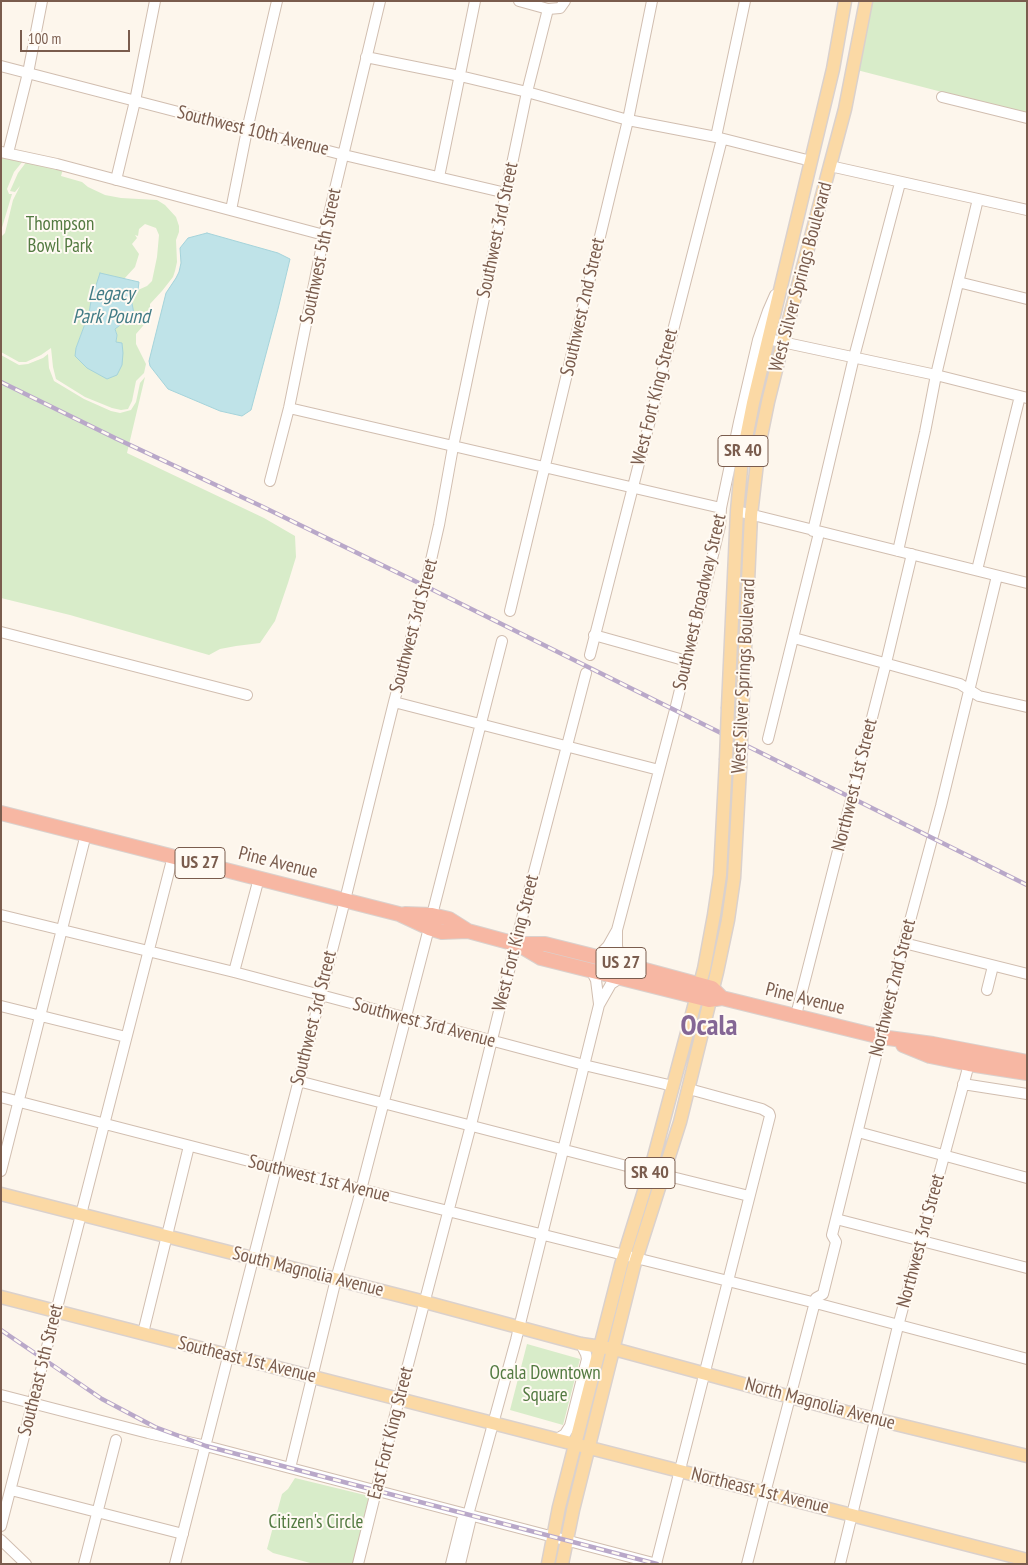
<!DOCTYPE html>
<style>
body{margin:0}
#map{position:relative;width:1028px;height:1565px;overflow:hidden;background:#fdf6ec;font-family:"PT Sans Narrow",sans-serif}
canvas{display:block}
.frame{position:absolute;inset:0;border:2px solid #7a5c4d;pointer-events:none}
.scale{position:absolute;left:20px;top:30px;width:110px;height:22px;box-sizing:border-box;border:2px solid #7a5c4d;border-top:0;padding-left:6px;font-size:15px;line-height:18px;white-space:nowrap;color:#7a5c4d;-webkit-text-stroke:4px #fffaf3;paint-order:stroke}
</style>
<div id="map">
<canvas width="1028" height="1565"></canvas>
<div class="frame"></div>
<div class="scale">100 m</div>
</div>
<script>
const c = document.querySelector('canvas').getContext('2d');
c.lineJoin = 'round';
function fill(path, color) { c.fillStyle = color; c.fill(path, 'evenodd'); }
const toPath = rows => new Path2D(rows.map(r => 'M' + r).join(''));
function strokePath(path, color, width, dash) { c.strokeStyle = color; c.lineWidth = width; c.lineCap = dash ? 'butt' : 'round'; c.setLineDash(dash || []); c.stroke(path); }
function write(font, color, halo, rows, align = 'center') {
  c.font = font + ' "PT Sans Narrow",sans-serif'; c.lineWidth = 4; c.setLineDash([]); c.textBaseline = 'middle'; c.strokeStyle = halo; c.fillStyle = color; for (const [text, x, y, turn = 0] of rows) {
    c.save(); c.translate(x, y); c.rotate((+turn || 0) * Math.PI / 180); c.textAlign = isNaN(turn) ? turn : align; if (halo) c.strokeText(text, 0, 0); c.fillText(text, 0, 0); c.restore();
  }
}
fill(toPath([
 [871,1,1027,1,1027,114,857,70],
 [1,156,23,161,14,172,7,189,9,194,12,194,1,231],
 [27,161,63,169,61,176,82,182,88,187,105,195,121,198,157,200,165,205,176,217,179,226,179,232,176,240,177,262,175,271,173,277,162,291,150,304,150,315,148,320,136,334,136,344,146,364,144,373,136,381,132,401,128,409,121,410,112,408,85,397,56,379,53,367,51,348,41,355,26,362,19,362,1,352,1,237,5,233,13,200,20,186,15,192,10,191,18,173],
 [145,224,156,228,159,235,157,257,152,281,147,286,138,290,131,298,134,315,115,328,117,335,116,342,76,348,89,313,91,301,100,274,124,279,135,267,139,254,132,244,137,238,135,235,138,236,139,229],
 [48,354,49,368,54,381,84,399,111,411,120,413,131,410,136,402,140,383,145,377,127,453,264,518,295,536,296,557,288,583,275,621,260,643,236,646,220,649,209,655,70,615,1,598,1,355,19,365,28,364,43,358],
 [527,1344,580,1359,563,1425,510,1410],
 [295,1478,369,1496,353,1564,314,1564,273,1553,267,1549,282,1494,288,1489]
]), '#d8ecc9');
const water = toPath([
 [207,233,278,253,290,259,278,309,251,410,242,416,220,411,168,389,150,366,149,361,166,293,176,278,179,272,181,263,180,248,188,238,207,233],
 [100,273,139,282,138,290,131,298,134,314,115,329,117,335,116,342,122,343,123,353,122,365,117,375,107,379,87,368,75,356,76,348,89,313,91,301,100,273]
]);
fill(water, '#bfe3e8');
strokePath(water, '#a5d3da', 1);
const minor = toPath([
 [519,1,548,9],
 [366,57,460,76,527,92,628,120,716,137,811,161],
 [1,66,344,155,506,193],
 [942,97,1027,118],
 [716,137,745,1],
 [1,152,57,164,324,235],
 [8,153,28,73,42,1],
 [830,166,1027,210],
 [439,177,475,1],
 [116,180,135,101,155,1],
 [231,210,247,130,277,1],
 [958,282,1027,299],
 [768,339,936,375,1027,398],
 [289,408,721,508],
 [270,481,289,408,324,235,380,1],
 [737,511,1027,583],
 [813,531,854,357,900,183],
 [898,551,925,432,936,375,978,199],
 [977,570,1020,396],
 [510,611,628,120,652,1],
 [1,632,247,695],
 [594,635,687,661],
 [794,638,960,684,979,696,1027,707],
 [590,655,722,139],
 [394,702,659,770],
 [768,739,819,533],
 [1,915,234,972,584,1065,673,1086],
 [432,915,502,641],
 [617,930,617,946,619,956,626,965],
 [904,943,1027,974],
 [597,957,608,946,617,930,676,706,720,526,721,508,739,422,758,340,768,311,775,295],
 [591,970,596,980,599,1004],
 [234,972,259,878],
 [987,990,993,966],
 [1,1006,126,1037],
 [796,1015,886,663,912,554],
 [298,1081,650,1172],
 [963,1084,1027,1094],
 [1,1097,276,1168,808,1301,1027,1359],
 [858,1132,1027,1178],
 [1,1171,86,834],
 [664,1175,749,1196],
 [836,1219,1027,1268],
 [143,1333,189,1146],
 [1,1395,148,1433,206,1446,657,1564],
 [557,1439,565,1434,570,1426,587,1359,586,1354,581,1344],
 [290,1468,336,1279,361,1190,429,928],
 [11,1490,183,1534],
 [1,1526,173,856],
 [1,1540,26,1564],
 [84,1564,116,1440],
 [175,1564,345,900,394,702,426,582,439,525,453,447,527,92,548,9,560,8,565,1],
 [358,1564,399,1399,471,1125,522,918,586,673],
 [451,1564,462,1520,468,1515],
 [460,1564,470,1522,468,1515,516,1340,599,1005,611,984,620,978],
 [656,1564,770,1116,769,1113,762,1109,689,1089],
 [747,1564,765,1493,816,1298,823,1294,836,1242,832,1235,904,943,941,806,997,576],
 [840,1564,898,1326,969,1064]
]);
const major = toPath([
 [728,707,737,511,742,458,753,403,833,69,845,1],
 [742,715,751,515,759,446,768,402,783,342,845,109,866,1],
 [1,1194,425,1302,581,1344,614,1349,846,1412,1027,1456],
 [1,1297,1027,1560],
 [548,1564,559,1507,621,1265,650,1172,704,969,714,915,720,875,726,760],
 [562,1564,573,1510,634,1266,680,1122,717,972,728,920,734,878,740,768]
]);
const highway = toPath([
 [1,813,399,914,429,928,442,932,468,931,516,944,545,944,597,957,712,988,721,997],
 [405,914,432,915,449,919,468,931],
 [519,945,541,958,709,1000,722,998,881,1037,933,1044,1027,1062],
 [903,1045,930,1056,969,1064,1027,1073]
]);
strokePath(minor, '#d1beb0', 12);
strokePath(major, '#dad1cd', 15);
strokePath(highway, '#dad1cd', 16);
strokePath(minor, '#fff', 10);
strokePath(major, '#fbd9a5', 12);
strokePath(highway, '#f7b7a3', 14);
const rail = toPath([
 [1,382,117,439,261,506,425,586,1027,885],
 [1,1330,102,1399,155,1427,206,1446,657,1564]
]);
strokePath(rail, '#b9a8c9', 4.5);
strokePath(rail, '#fffaf3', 2.5, [8]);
const majorBridge = toPath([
 [726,760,728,707],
 [740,768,742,715]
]);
strokePath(majorBridge, '#dad1cd', 15, []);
strokePath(majorBridge, '#fbd9a5', 12);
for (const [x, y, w] of [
 [743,451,50],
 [200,863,50],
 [621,963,50],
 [650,1173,50]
]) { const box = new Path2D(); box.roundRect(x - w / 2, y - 15.5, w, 31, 4); c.fillStyle = '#fffaf3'; c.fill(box); strokePath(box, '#7a5c4d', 1); }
write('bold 18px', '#7a5c4d', null, [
 ["SR 40",743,451],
 ["US 27",200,863],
 ["US 27",621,963],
 ["SR 40",650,1173]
]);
write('19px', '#7a5c4d', '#fffaf3', [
 ["Southwest 10th Avenue",253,131,14],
 ["Southwest 3rd Street",498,230,-78],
 ["Southwest 5th Street",321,256,-78],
 ["West Silver Springs Boulevard",801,277,-75],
 ["Southwest 2nd Street",583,307,-77],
 ["West Fort King Street",655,397,-76],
 ["Southwest Broadway Street",700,602,-77],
 ["Southwest 3rd Street",414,626,-75],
 ["West Silver Springs Boulevard",744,676,-87],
 ["Northwest 1st Street",855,785,-76],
 ["Pine Avenue",278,863,14],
 ["West Fort King Street",516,943,-76],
 ["Northwest 2nd Street",893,988,-76],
 ["Pine Avenue",805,999,14],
 ["Southwest 3rd Street",314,1018,-76],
 ["Southwest 3rd Avenue",424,1023,15],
 ["Southwest 1st Avenue",319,1179,14],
 ["Northwest 3rd Street",921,1241,-75],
 ["South Magnolia Avenue",308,1272,14],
 ["Southeast 1st Avenue",247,1360,14],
 ["Southeast 5th Street",41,1370,-76],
 ["North Magnolia Avenue",820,1404,15],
 ["East Fort King Street",391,1433,-76],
 ["Northeast 1st Avenue",760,1491,14]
]);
write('19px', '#537a41', '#fffaf3', [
 ["Thompson",60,225],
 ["Bowl Park",60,247],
 ["Ocala Downtown",545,1374],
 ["Square",545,1396],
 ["Citizen's Circle",316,1523]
]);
write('italic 20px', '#437c86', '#fffaf3', [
 ["Legacy",111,294],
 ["Park Pound",111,317]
]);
write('bold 29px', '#846695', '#fffaf3', [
 ["Ocala",709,1027]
]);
</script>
